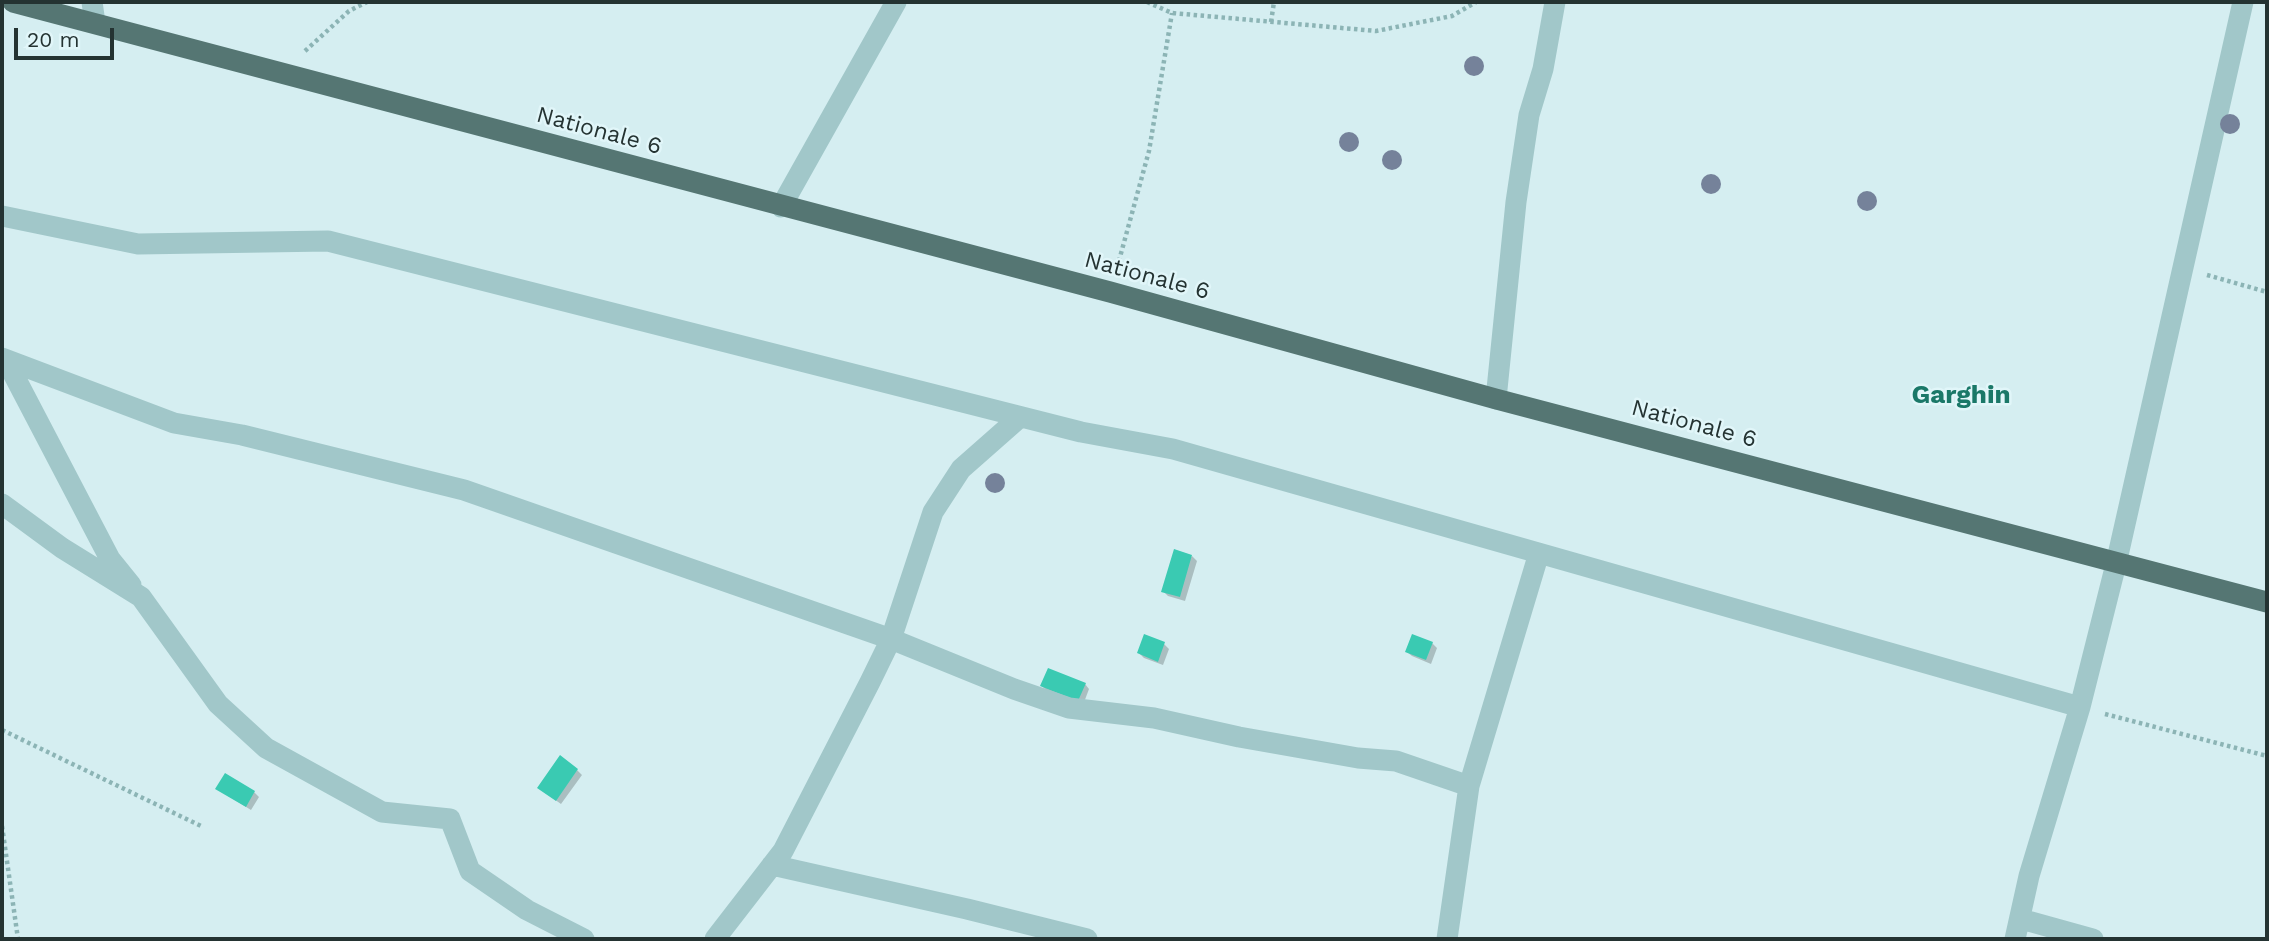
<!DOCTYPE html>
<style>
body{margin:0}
#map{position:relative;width:2269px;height:941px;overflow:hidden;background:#d5eef1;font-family:"Work Sans",sans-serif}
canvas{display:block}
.frame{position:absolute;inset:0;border:4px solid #243332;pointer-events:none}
.scale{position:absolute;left:14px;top:28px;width:100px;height:32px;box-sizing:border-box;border:4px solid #243332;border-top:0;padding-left:9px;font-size:21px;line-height:24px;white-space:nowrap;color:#243332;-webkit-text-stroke:5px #e1f6f9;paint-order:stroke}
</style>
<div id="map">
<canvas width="2269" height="941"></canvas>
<div class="frame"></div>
<div class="scale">20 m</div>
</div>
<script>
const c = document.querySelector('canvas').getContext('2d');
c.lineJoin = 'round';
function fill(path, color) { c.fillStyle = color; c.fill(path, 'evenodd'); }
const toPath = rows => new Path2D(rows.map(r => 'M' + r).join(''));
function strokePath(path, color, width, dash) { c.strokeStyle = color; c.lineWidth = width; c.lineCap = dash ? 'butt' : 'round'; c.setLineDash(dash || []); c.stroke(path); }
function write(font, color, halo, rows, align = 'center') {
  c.font = font + ' "Work Sans",sans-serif'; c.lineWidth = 5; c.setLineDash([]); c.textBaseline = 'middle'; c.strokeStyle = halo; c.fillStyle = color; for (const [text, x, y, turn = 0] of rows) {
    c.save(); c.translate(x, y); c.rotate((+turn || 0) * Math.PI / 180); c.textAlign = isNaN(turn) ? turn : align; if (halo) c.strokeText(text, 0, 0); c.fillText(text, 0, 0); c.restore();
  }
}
fill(toPath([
 [1192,556,1197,561,1185,601,1168,596,1163,591],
 [1432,643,1437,648,1431,664,1412,656,1407,652],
 [1164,644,1169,649,1163,665,1144,658,1139,653],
 [1085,684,1089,689,1083,705,1047,691,1042,686],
 [577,770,582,775,561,804,544,792],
 [217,789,254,792,259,797,251,810]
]), '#0003');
fill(toPath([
 [1174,549,1192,555,1180,597,1161,592],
 [1144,634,1165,642,1158,662,1137,653],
 [1412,634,1433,642,1426,660,1405,652],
 [1048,668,1086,683,1078,701,1040,686],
 [560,755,578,769,556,801,537,788],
 [225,773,255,791,246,807,215,789]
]), '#3acab2');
strokePath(toPath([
 [1147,2,1172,13,1376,31,1452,16,1476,2],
 [1271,22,1274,2],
 [305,51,349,11,367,2],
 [1117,268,1149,151,1172,13],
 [2207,275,2267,292],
 [2105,714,2267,756],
 [2,730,203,827],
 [2,826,18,939]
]), '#8cb4b5', 4.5, [3.5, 3.5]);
strokePath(toPath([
 [92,2,95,23],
 [781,207,896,2],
 [2,216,138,244,328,241,1081,432,1173,449,2080,707],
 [2,358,174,423,242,435,464,490,891,639,1014,689,1069,708,1154,718,1239,737,1358,758,1396,761,1469,786,1447,939],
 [6,360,110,559,131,585],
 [1496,399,1516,202,1529,115,1543,69,1555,2],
 [2,504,62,548,141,597,218,704,266,748,382,812,450,819,470,871,527,910,584,939],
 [1469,786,1539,553],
 [772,865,967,909,1087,939],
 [2021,919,2093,939],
 [715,939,783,851,870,682,891,639,933,512,961,469,1020,417],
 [2015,939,2029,876,2080,707,2116,564,2243,2]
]), '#a1c7c9', 21);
strokePath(toPath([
 [13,2,1110,292,1496,399,2267,602]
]), '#557673', 21);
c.fillStyle = '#75829a';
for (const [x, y] of [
 [1474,66],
 [2230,124],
 [1349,142],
 [1392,160],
 [1711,184],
 [1867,201],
 [995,483]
]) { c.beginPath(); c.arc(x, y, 10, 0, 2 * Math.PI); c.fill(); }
write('23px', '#243332', '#e1f6f9', [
 ["Nationale 6",599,131,15],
 ["Nationale 6",1147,276,15],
 ["Nationale 6",1694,424,15]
]);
write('bold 26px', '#1a7868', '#e1f6f9', [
 ["Garghin",1961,395]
]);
</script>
